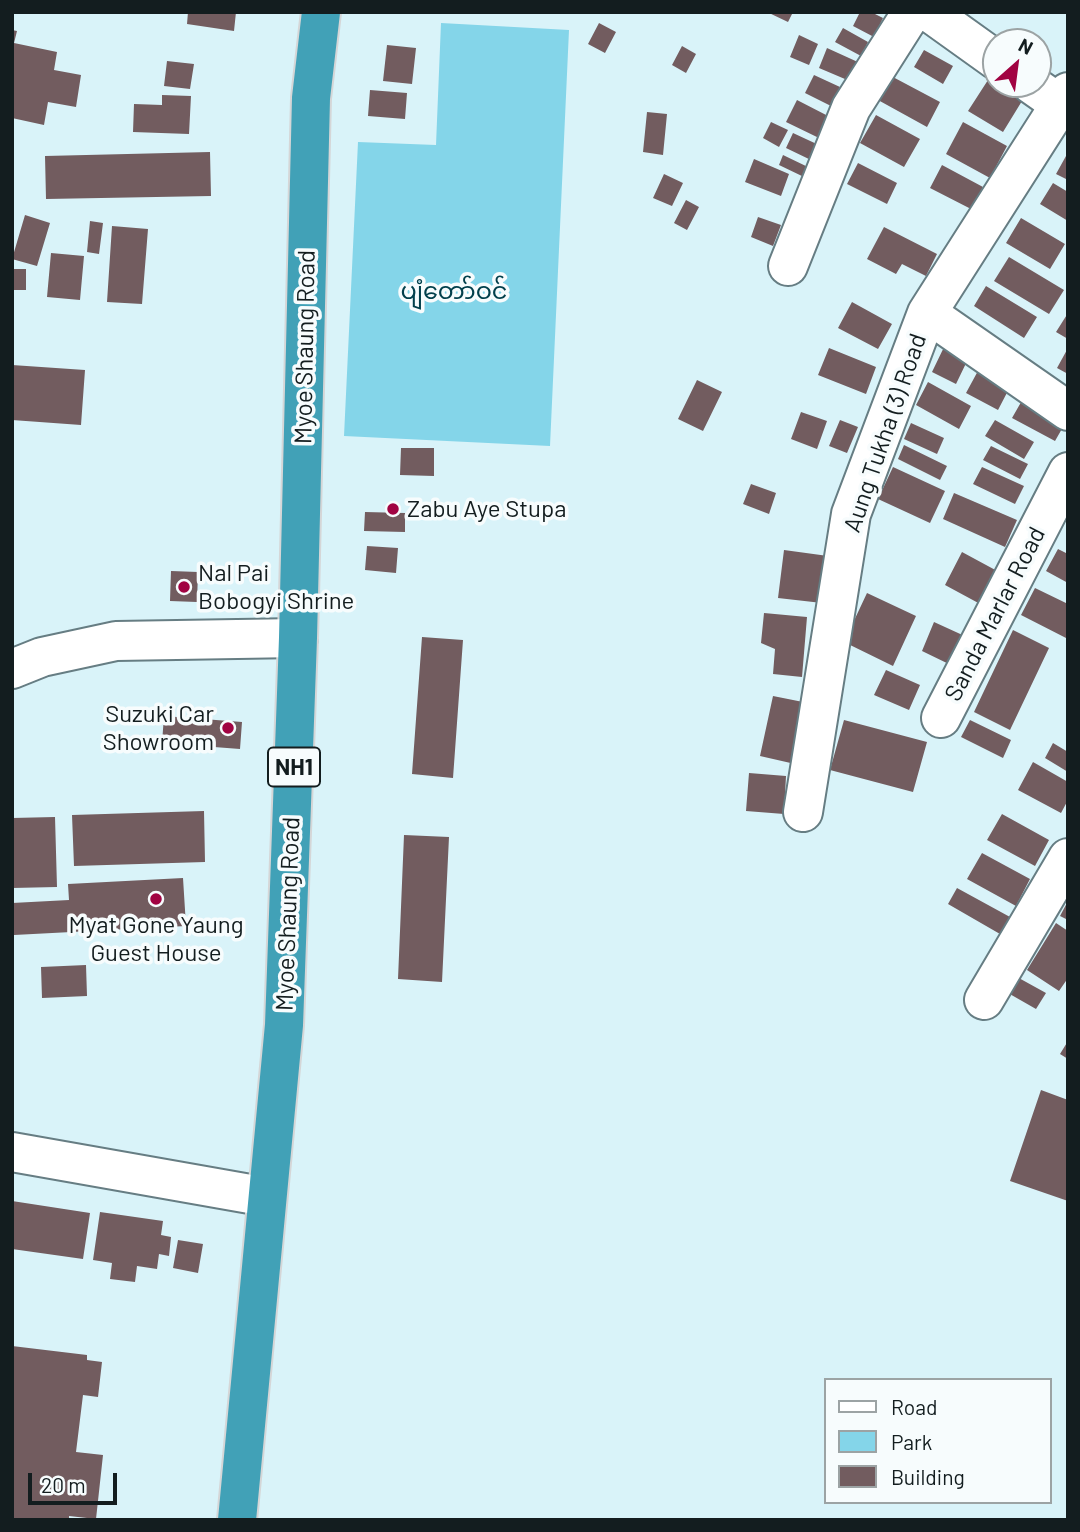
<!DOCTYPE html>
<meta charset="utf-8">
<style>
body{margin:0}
#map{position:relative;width:1080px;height:1532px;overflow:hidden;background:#d9f3f9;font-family:Barlow,sans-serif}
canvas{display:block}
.frame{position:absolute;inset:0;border:14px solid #131d1f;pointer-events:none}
.legend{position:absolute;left:824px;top:1378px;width:228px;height:126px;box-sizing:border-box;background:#f7fcfd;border:2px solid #9ca3a4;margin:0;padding:9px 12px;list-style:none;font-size:21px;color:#131d1f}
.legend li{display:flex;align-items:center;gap:14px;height:35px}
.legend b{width:35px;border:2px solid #9ca3a4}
.north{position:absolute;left:982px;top:28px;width:70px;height:70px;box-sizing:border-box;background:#f7fcfd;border:2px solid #9ca3a4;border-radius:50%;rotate:28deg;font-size:19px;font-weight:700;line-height:28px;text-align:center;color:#131d1f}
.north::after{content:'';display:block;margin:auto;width:24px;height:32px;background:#a10342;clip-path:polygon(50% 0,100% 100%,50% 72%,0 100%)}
.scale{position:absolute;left:28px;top:1473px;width:89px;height:32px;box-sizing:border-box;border:4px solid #131d1f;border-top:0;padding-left:9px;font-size:21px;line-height:24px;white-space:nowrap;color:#131d1f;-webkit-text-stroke:5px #f7fcfd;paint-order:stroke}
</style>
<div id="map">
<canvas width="1080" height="1532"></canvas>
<div class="frame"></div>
<ul class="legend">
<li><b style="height:9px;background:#fff"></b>Road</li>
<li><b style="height:19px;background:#84d5e9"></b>Park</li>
<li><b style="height:19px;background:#725c5f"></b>Building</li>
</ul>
<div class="north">N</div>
<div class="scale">20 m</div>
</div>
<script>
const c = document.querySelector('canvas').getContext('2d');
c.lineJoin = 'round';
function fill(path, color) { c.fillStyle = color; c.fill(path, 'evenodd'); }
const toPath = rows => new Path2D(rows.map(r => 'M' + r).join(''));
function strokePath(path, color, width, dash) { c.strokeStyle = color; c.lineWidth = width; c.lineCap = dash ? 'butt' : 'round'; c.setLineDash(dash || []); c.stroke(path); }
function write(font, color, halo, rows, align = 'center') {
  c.font = font + ' Barlow,"Noto Sans Myanmar",sans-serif'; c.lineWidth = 7; c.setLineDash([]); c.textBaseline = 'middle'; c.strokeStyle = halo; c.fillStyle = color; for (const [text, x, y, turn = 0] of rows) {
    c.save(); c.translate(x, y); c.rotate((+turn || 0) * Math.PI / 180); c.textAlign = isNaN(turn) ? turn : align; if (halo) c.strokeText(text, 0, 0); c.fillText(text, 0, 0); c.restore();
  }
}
fill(toPath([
 [441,23,569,30,550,446,344,436,358,142,436,145]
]), '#84d5e9');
fill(toPath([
 [188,12,236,12,234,31,187,24],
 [767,12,793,12,788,22],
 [860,12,871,12,883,18,874,37,853,26],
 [599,23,616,32,605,53,588,44],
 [843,28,868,42,861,56,835,42],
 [12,30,17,31,14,43,57,52,54,70,81,75,76,107,48,102,44,125,12,118],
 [799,35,818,44,809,65,790,57],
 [387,45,416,48,412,84,383,81],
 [682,46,696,54,686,73,672,65],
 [827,48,860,63,852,82,819,68],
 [924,50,953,66,943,84,914,67],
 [167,61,194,64,190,89,164,86],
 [814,75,840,87,831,106,805,93],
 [891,76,940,102,927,127,878,100],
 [988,80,1022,101,1003,132,968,111],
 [370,90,407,93,405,119,368,116],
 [162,95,191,96,189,134,133,132,134,104,162,105],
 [797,100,830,117,819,138,786,122],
 [647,112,667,114,663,155,643,152],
 [876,115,920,139,904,167,860,143],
 [771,122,788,130,779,147,763,138],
 [963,122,1007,146,990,178,946,154],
 [793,133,821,146,813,161,786,148],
 [210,152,211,196,46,199,45,156],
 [783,155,810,168,804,177,779,165],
 [1066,156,1068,157,1068,180,1056,174],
 [754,159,789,174,781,196,745,182],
 [858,163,897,183,887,204,847,184],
 [942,165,983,187,971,209,930,188],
 [664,174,683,183,672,206,653,198],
 [1053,183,1068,192,1068,221,1040,204],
 [686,200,699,207,687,230,674,223],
 [25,215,50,223,37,266,12,259],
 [758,217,781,225,773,246,751,237],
 [1021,218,1065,244,1050,269,1006,243],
 [90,221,103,223,99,254,87,252],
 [112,226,148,229,142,304,107,302],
 [884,227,937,254,926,276,902,264,896,274,867,259],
 [51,253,84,256,80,300,47,297],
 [1009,257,1064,290,1049,314,994,281],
 [12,269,26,269,26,290,12,290],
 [986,286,1037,317,1024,338,974,306],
 [852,302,892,324,878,349,838,328],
 [1068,313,1068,339,1056,332],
 [946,343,970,355,956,384,932,372],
 [829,348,876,367,866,394,818,375],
 [1068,348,1068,374,1057,368],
 [12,365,85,370,81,425,12,420],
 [979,369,1011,385,998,410,966,393],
 [697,380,722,392,703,431,678,419],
 [928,382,971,406,959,429,916,405],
 [1024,397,1067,420,1055,441,1012,418],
 [801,412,827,421,817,449,791,439],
 [840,420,858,427,847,453,829,446],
 [995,420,1034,442,1024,459,985,436],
 [911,423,944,438,937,454,904,439],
 [904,445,947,466,940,480,898,459],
 [991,446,1028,464,1020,479,983,460],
 [401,448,434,448,434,476,400,475],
 [893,467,945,491,930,523,878,499],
 [982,467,1024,486,1015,504,973,484],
 [751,484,776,493,769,514,743,504],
 [954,493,1017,520,1005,547,943,519],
 [365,512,405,513,405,532,364,531],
 [367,546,398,548,396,573,365,570],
 [1058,549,1068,554,1068,583,1046,571],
 [784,550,828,556,822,603,778,598],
 [962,552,999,572,982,605,945,585],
 [171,571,198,572,197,602,170,601],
 [1035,588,1068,604,1068,639,1021,615],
 [867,593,916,616,893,666,844,642],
 [764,613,807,617,802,677,773,674,775,649,761,643],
 [934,622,969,638,955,667,922,651],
 [1013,630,1049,648,1010,730,974,712],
 [422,637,463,640,453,778,412,774],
 [886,670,920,685,909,710,874,695],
 [773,696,808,703,795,764,760,756],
 [164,716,242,722,240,749,162,743],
 [844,720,927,742,913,792,830,770],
 [970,720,1011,740,1003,758,961,737],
 [1053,743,1068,752,1068,772,1045,758],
 [1033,762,1068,782,1068,800,1061,813,1018,790],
 [749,773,786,776,784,814,746,811],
 [204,811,205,862,74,866,72,815],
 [1002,814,1049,840,1035,866,987,840],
 [55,817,57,887,12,888,12,818],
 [404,835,449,837,442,982,398,979],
 [982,853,1030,879,1016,906,967,879],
 [183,878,186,926,14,935,12,903,69,900,68,884],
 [957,888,1010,917,1000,934,948,904],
 [1068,901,1068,920,1060,916],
 [1056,923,1068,931,1068,978,1059,991,1027,970],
 [86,965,87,996,42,998,41,967],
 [1017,977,1046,993,1036,1009,1008,993],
 [1068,1041,1068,1059,1060,1054],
 [1041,1090,1068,1100,1068,1201,1010,1181],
 [12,1201,90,1213,83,1259,12,1249],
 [100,1212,163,1221,161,1235,171,1237,169,1256,159,1254,157,1269,137,1266,135,1282,110,1279,112,1263,93,1260],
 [178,1240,203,1244,198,1273,173,1268],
 [12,1346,87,1355,87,1360,102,1362,98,1397,83,1395,76,1452,103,1455,96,1519,69,1516,69,1520,12,1520]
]), '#725c5f');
const minor = toPath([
 [929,12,996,60],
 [1031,84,1068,110],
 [788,266,851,108,912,12],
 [927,313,1068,411],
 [12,669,42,657,116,641,298,638],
 [941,718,1068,472],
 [803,812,851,514,927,313,1068,92],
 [984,1000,1068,858],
 [12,1152,267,1197]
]);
const highway = toPath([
 [237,1520,284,1025,298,638,311,98,321,12]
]);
strokePath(minor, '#667d83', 42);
strokePath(highway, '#d5d6d7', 42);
strokePath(minor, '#fff', 38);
strokePath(highway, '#41a1b7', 38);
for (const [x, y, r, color] of [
 [393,509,7,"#a10342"],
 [184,587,7,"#a10342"],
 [228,728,7,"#a10342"],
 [156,899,7,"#a10342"]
]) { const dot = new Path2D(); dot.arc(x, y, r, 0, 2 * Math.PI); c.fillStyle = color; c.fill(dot); strokePath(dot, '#f7fcfd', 2.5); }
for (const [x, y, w] of [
 [294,767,52]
]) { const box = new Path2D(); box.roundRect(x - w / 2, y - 19.5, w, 39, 5); c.fillStyle = '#f7fcfd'; c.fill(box); strokePath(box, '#131d1f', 2); }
write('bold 23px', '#131d1f', null, [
 ["NH1",294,767]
]);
write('24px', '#02404c', '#f7fcfd', [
 ["ပျံတော်ဝင်",454,291]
]);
write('24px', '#131d1f', '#f7fcfd', [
 ["Myoe Shaung Road",305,347,-89],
 ["Aung Tukha (3) Road",885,433,-71],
 ["Sanda Marlar Road",995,614,-63],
 ["Myoe Shaung Road",288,914,-88]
]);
write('24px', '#131d1f', '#f7fcfd', [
 ["Zabu Aye Stupa",407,509],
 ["Nal Pai",198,573],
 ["Bobogyi Shrine",198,601],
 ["Suzuki Car",214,714,"right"],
 ["Showroom",214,742,"right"],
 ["Myat Gone Yaung",156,925,"center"],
 ["Guest House",156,953,"center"]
], 'left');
</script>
